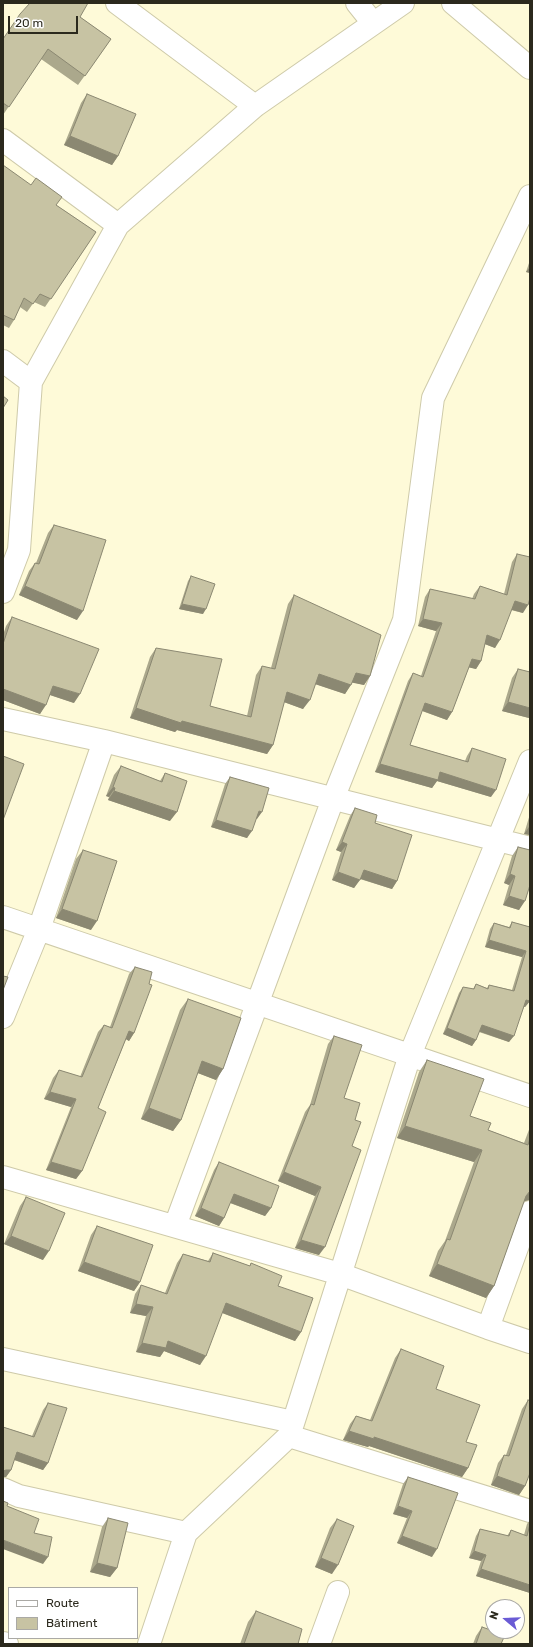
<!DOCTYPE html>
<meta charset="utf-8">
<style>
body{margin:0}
#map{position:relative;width:533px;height:1647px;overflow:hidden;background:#fefad8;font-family:Rubik,sans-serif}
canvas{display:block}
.frame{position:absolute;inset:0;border:4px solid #2b291d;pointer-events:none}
.legend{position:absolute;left:8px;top:1587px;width:130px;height:52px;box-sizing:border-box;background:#fff;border:1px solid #aaa9a5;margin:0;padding:5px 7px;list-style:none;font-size:12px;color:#2b291d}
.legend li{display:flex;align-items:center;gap:8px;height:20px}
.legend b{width:20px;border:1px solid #aaa9a5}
.north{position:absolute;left:485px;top:1599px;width:40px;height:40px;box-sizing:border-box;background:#fff;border:1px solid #aaa9a5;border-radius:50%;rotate:289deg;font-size:11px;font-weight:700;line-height:16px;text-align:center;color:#2b291d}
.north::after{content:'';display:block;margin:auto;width:14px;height:18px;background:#6a5bd5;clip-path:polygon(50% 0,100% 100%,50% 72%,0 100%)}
.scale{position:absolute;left:8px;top:16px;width:70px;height:18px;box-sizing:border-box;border:2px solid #2b291d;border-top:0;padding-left:5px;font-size:12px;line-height:14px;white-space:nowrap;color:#2b291d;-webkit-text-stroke:3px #fff;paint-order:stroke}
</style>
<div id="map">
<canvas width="533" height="1647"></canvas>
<div class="frame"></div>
<ul class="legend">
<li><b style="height:5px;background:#fff"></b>Route</li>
<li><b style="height:11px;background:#c7c3a3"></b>Bâtiment</li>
</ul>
<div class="north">N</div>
<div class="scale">20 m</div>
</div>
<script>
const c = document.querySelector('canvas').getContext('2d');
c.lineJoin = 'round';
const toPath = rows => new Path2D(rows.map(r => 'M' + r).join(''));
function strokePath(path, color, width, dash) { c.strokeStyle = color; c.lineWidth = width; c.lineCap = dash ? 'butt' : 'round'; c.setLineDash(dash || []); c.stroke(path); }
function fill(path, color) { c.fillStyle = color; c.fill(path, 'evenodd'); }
const street = toPath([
 [117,3,255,106],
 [357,3,373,23],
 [453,3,530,68],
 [3,140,118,225],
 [3,361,31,382],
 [3,592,19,550,31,382,118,225,255,106,403,3],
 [3,719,104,741,530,848],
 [3,917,530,1096],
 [3,1017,39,929,104,741],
 [3,1177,340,1274,488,1328,530,1342],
 [175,1226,333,799,404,620,433,398,530,196],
 [488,1328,530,1212],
 [3,1359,293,1422],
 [289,1436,530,1511],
 [3,1489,19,1496,186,1533],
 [3,1643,7,1644],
 [149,1644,186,1533,289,1436,410,1055,530,761],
 [319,1644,338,1592]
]);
strokePath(street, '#cecaa9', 24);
strokePath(street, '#fff', 22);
fill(toPath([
 [80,17,111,39,78,85,41,59,3,115,3,39],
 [87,94,118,156,112,165,64,145,81,103],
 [3,165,56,205,96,232,45,307,34,302,27,312,20,307,14,320,9,328,3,325],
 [530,260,530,273,526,272],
 [54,525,77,620,19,595,29,571,35,563,36,563,48,533],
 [517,554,523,613,511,610,495,648,485,644,481,661,476,669,469,667,452,712,447,720,422,711,410,745,465,761,467,756,472,748,491,797,437,781,432,788,375,772,408,681,413,673,421,676,436,631,418,626,425,597,430,589,472,599,474,594,480,586,504,594,512,562],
 [191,576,203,614,179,609,188,581],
 [294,595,370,676,364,685,352,682,345,694,315,684,303,709,284,702,273,745,267,754,177,730,175,732,130,718,150,657,156,648,210,706,247,716,256,675,262,666,271,668,288,604],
 [12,617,74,703,50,695,40,714,3,700,3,635,6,626],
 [518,669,529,718,502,711,512,678],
 [121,766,160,781,165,773,170,821,108,800,109,797,106,796,114,775],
 [230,777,257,819,256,819,247,838,211,827,225,784],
 [355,808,375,823,397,881,392,889,360,879,354,888,332,880,341,852,336,850,350,816],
 [530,814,530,835,524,834],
 [518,847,528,891,519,910,503,905,509,885,504,883,512,856],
 [83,850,91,930,56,918,76,859],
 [512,922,530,927,530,1001,525,1007,524,1007,509,1042,479,1032,476,1040,472,1046,443,1034,459,993,463,987,473,989,476,984,487,988,489,985,512,990,522,957,485,947,490,929,494,923,509,927],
 [135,967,134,1033,129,1041,126,1039,98,1108,82,1171,76,1179,46,1170,71,1107,44,1099,53,1078,59,1070,80,1077,98,1032,104,1025,110,1027,129,974],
 [188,999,223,1069,216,1080,198,1073,181,1120,173,1131,141,1119,180,1010],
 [334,1036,344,1098,355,1120,352,1146,319,1255,295,1248,315,1196,278,1181,305,1112,310,1105,328,1044],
 [427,1060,470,1116,488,1130,524,1143,530,1127,530,1198,529,1200,524,1201,494,1286,486,1298,429,1276,438,1251,445,1241,474,1162,397,1138,419,1072],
 [219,1162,271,1208,265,1216,230,1203,224,1218,219,1226,195,1216,214,1170],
 [26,1197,43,1260,4,1244,20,1206],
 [97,1226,140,1282,134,1291,78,1271,91,1235],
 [213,1253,250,1266,251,1263,278,1286,301,1332,295,1341,222,1313,200,1365,164,1351,160,1357,136,1352,146,1316,130,1313,135,1294,141,1285,165,1293,177,1263,183,1254,208,1261],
 [401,1349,436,1389,466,1442,468,1468,462,1477,369,1446,368,1447,343,1440,350,1424,356,1416,370,1420,395,1358],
 [528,1400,525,1486,519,1495,491,1485,498,1463,504,1455,506,1455,522,1409],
 [48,1403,48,1463,43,1470,14,1460,11,1470,6,1477,3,1477,3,1427,32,1436,43,1410],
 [408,1477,432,1557,397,1543,407,1518,393,1514,403,1484],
 [108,1518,117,1568,110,1577,90,1572,102,1527],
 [337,1519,332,1574,315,1567,330,1528],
 [530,1520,530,1593,476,1576,481,1561,469,1558,476,1536,480,1529,507,1536,511,1530,524,1535,527,1524],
 [256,1611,298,1644,240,1644,248,1622],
 [482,1627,501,1644,473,1644,476,1636]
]), '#aba88c');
fill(toPath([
 [70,136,118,156,112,165,64,145],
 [530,267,530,273,526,272],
 [25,586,83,611,77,620,19,595],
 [515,601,528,605,523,613,509,609],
 [182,604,206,609,203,614,179,609],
 [423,619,442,623,436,631,418,626],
 [487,635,500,640,495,648,482,643],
 [472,659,481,661,476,669,467,667],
 [356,673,370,676,364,685,349,682],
 [319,674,351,685,345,694,312,683],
 [53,686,80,694,74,703,47,694],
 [3,689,46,705,40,714,3,700],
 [287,692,310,700,303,709,281,701],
 [508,702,530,708,530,718,529,718,502,711],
 [425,703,452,712,447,720,420,710],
 [136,708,273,745,267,754,177,730,175,732,130,718],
 [380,764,440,772,496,790,491,797,437,781,432,788,375,772],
 [113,787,115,788,109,797,106,796],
 [114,791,177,812,170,821,108,800],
 [259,811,262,812,257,819,254,819],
 [216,820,252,831,247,838,211,827],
 [529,827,530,827,530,835,524,834],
 [342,842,347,844,341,852,336,850],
 [364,870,397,881,392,889,358,878],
 [338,872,360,880,354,888,332,880],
 [510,874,515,876,509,885,504,883],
 [509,896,525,901,519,910,503,905],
 [62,909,97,921,91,930,56,918],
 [489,940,526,951,522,957,485,947],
 [526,1000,530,1001,525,1007,522,1006],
 [482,1025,514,1036,509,1042,478,1031],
 [447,1028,476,1040,472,1046,443,1034],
 [129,1031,134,1033,129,1041,124,1038],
 [202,1061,223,1069,216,1080,195,1072],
 [50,1092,76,1099,71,1107,44,1099],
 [149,1108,181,1120,173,1131,141,1119],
 [405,1126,482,1150,474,1162,397,1138],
 [51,1162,82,1171,76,1179,46,1170],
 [284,1172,321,1187,315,1196,278,1181],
 [530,1191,530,1198,529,1200,522,1202],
 [234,1194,271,1208,265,1216,228,1202],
 [201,1208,224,1218,219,1226,195,1216],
 [11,1236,49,1251,43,1260,4,1244],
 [301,1240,325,1247,319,1255,295,1248],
 [84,1262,140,1282,134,1291,78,1271],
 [437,1264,494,1286,486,1298,429,1276],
 [226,1303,301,1332,295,1341,220,1312],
 [136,1304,153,1307,146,1316,130,1313],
 [168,1341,206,1356,200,1365,164,1351,160,1357,136,1352,142,1343],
 [349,1431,374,1437,468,1468,462,1477,369,1446,368,1447,343,1440],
 [17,1452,48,1463,43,1470,12,1459],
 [6,1470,11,1470,6,1477,3,1477,3,1471],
 [497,1476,525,1486,519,1495,491,1485],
 [398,1506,412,1511,407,1518,393,1514],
 [402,1536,437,1549,432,1557,397,1543],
 [3,1540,48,1557,43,1564,3,1549],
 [474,1551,486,1555,481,1561,469,1558],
 [321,1558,338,1565,332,1574,315,1567],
 [97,1563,117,1568,110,1577,90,1572],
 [481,1569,530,1585,530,1593,476,1576]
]), '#8b8872');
const building = toPath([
 [30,3,88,3,80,17,111,39,85,76,48,49,9,107,3,103,3,39,20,14,30,3],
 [87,94,136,114,118,156,70,136,87,94],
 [3,165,31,185,36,178,62,197,56,205,96,232,51,299,40,294,33,304,24,298,14,320,3,315,3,165],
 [3,396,8,400,3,408,3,396],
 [54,525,106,540,83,611,25,586,35,563,39,564,54,525],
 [517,554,530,557,530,598,528,605,515,601,500,640,487,635,481,661,472,659,452,712,425,703,410,745,468,762,472,748,506,759,496,790,440,772,438,780,380,764,413,673,423,677,442,623,423,619,430,589,475,599,480,586,507,595,517,554],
 [191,576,215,584,206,609,182,604,191,576],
 [294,595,381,635,370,676,356,673,351,685,319,674,310,700,287,692,273,745,182,721,181,723,136,708,156,648,222,659,210,706,251,717,262,666,275,669,294,595],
 [12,617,99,649,80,694,53,686,46,705,3,689,3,644,12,617],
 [518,669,530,672,530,708,508,702,518,669],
 [3,756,24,764,3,820,3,756],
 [121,766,162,782,165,773,187,781,177,812,114,791,115,788,113,787,121,766],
 [230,777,269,788,262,812,259,811,252,831,216,820,230,777],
 [355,808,377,815,375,823,412,835,397,881,364,870,360,880,338,872,347,844,342,842,355,808],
 [518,847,530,850,530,885,525,901,509,896,515,876,510,874,518,847],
 [83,850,117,861,97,921,62,909,83,850],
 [512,922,530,927,530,1001,526,1000,514,1036,482,1025,476,1040,447,1028,463,987,474,989,476,984,488,989,489,985,514,991,526,951,489,940,494,923,510,928,512,922],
 [135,967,152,972,149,984,152,985,134,1033,129,1031,98,1108,106,1112,82,1171,51,1162,76,1099,50,1092,59,1070,82,1077,104,1025,112,1028,135,967],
 [3,976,8,977,3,990,3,976],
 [188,999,241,1018,223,1069,202,1061,181,1120,149,1108,188,999],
 [334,1036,362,1045,344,1098,360,1103,355,1120,361,1122,352,1146,361,1150,325,1247,301,1240,321,1187,284,1172,311,1104,314,1105,334,1036],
 [427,1060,484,1079,470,1116,491,1123,488,1130,528,1145,530,1138,530,1191,526,1196,494,1286,437,1264,447,1239,450,1240,482,1150,405,1126,427,1060],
 [219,1162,279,1186,271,1208,234,1194,224,1218,201,1208,219,1162],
 [26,1197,65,1213,49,1251,11,1236,26,1197],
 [97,1226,153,1245,140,1282,84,1262,97,1226],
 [213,1253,250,1266,251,1263,282,1276,278,1286,313,1298,301,1332,226,1303,206,1356,168,1341,166,1348,142,1343,153,1307,136,1304,141,1285,167,1294,183,1254,210,1262,213,1253],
 [401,1349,444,1366,436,1389,480,1405,466,1442,477,1445,468,1468,374,1437,374,1439,349,1431,356,1416,372,1421,401,1349],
 [528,1400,530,1401,530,1473,525,1486,497,1476,504,1455,509,1456,528,1400],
 [48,1403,67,1408,48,1463,17,1452,11,1470,6,1470,3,1471,3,1427,34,1437,48,1403],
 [408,1477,458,1493,437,1549,402,1536,412,1511,398,1506,408,1477],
 [3,1501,8,1503,7,1506,39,1519,34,1533,52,1537,48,1557,3,1540,3,1501],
 [108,1518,128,1523,117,1568,97,1563,108,1518],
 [337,1519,354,1526,338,1565,321,1558,337,1519],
 [530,1524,530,1585,481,1569,486,1555,474,1551,480,1529,509,1536,511,1530,527,1536,530,1524],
 [256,1611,302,1629,298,1644,244,1644,256,1611],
 [482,1627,505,1635,501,1644,476,1644,482,1627]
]);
fill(building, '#c7c3a3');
strokePath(building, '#8b8872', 1);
</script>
